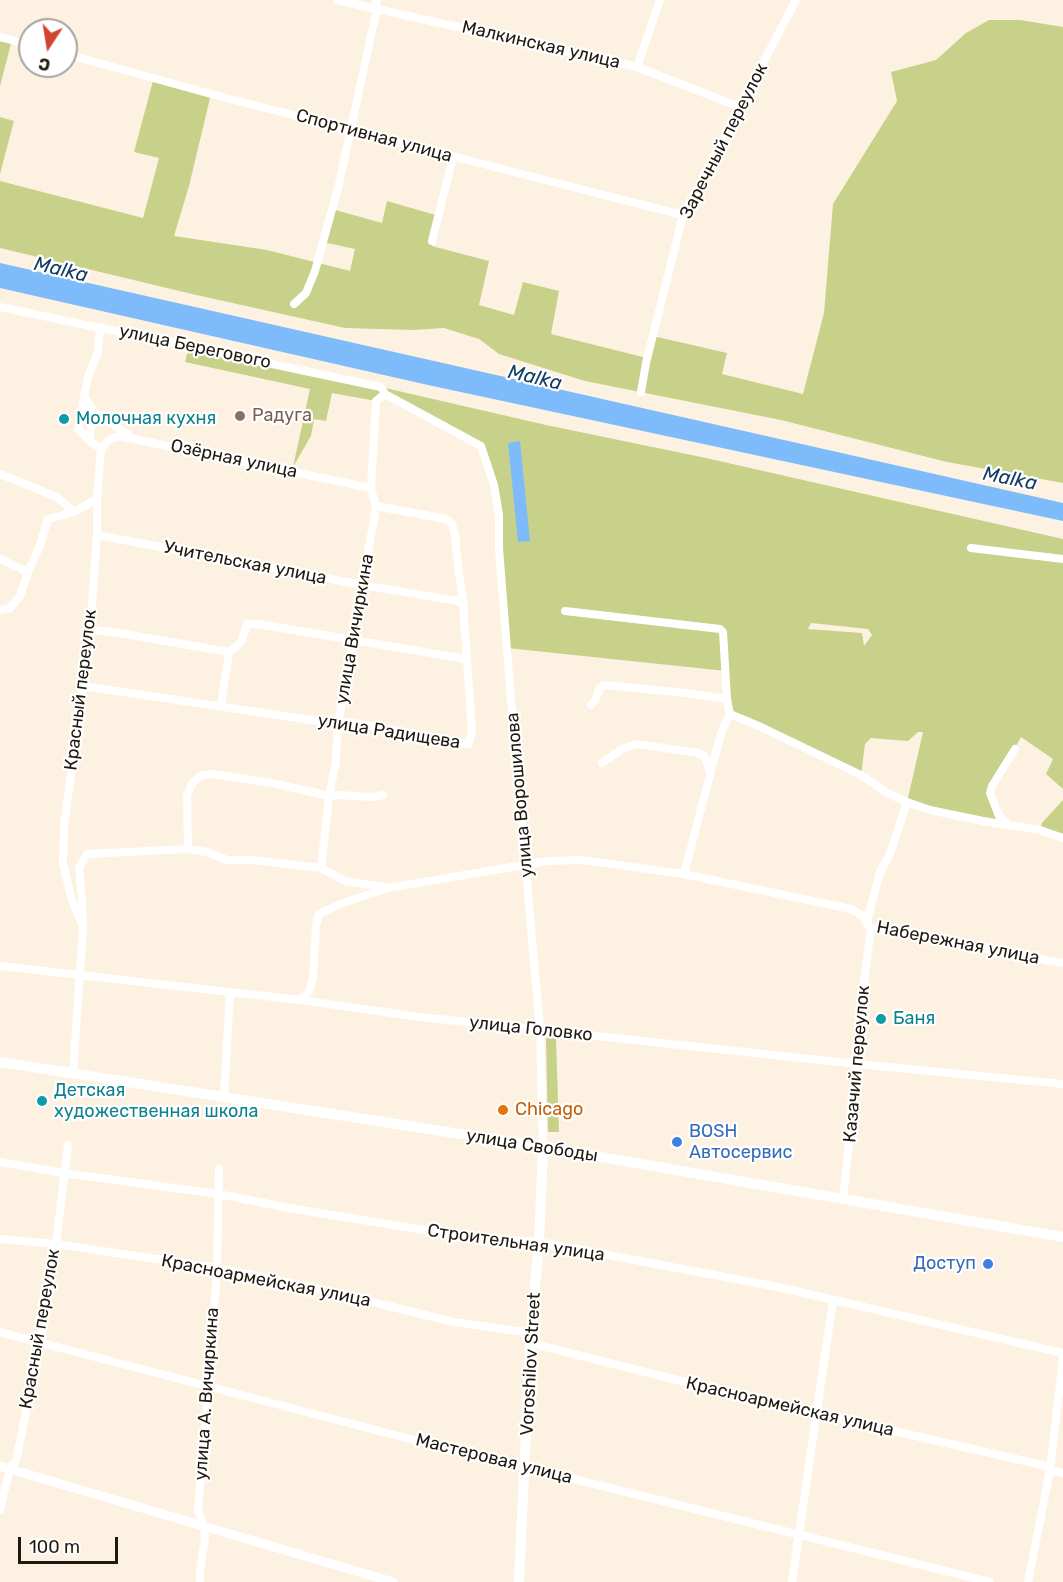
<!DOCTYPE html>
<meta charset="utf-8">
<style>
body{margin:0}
#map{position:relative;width:1063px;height:1582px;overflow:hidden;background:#fdf2e1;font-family:Rubik,sans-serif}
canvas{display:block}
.north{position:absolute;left:18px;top:18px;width:60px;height:60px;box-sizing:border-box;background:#fff;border:2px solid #a6a39f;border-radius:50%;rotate:192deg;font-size:16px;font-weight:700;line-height:24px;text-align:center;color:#201910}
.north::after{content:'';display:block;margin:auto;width:21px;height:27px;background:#d0452e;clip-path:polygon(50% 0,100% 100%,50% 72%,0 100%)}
.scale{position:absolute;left:18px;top:1537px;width:100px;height:27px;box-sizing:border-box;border:3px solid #201910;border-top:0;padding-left:8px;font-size:18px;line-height:21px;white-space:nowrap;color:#201910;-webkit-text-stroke:4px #fff;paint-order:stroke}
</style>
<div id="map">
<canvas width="1063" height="1582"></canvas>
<div class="north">С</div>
<div class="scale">100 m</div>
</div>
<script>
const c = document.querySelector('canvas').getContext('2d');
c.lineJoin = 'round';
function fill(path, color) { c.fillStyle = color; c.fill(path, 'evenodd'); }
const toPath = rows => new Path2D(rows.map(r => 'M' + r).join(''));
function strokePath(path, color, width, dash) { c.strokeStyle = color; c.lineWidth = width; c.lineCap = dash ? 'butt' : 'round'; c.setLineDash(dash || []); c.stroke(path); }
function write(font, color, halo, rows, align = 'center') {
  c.font = font + ' Rubik,sans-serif'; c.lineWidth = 4.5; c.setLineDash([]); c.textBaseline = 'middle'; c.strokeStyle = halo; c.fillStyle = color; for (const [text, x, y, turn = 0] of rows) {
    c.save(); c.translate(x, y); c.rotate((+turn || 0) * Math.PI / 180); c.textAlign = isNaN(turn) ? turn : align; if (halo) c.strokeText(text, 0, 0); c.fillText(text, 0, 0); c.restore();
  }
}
fill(toPath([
 [989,20,1020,20,1063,27,1063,483,947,462,781,420,585,381,499,354,479,339,444,328,413,330,345,328,192,294,0,248,0,181,143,218,159,158,134,152,154,77,211,94,189,186,174,236,267,250,350,271,355,249,323,242,332,209,382,223,387,201,439,216,432,241,432,246,489,261,479,305,514,315,523,282,559,291,551,334,647,358,653,336,727,353,722,374,803,394,824,313,833,204,897,101,891,72,936,60,966,33],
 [0,37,12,40,0,86],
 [0,117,14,121,0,174],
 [189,346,381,387,546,425,706,458,1063,539,1063,789,1046,774,1053,759,1021,737,990,793,1007,823,907,802,923,732,918,732,908,741,871,738,865,744,861,775,730,714,726,671,507,648,499,515,481,446,385,394,376,401,332,393,326,421,314,419,311,436,293,467,310,389,185,362],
 [811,623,868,629,872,635,864,646,862,633,808,629],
 [1063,800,1063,834,1040,830,1042,823],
 [546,1038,556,1038,559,1132,548,1132]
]), '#c8d18a');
fill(toPath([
 [0,263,1063,503,1063,521,428,385,0,288],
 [520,441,530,541,518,542,508,443]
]), '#7dbbfb');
strokePath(toPath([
 [337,0,637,67,740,107],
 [0,37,30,45],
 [66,54,211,94,584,190,683,215],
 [637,67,660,0],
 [432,241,453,157],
 [294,304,306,293,315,271,338,188,377,8,376,0],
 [0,307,381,387,385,394],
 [100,327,98,352,88,377,84,397,94,412,130,436],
 [641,392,646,363,683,215,796,0],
 [385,394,481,446,494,485,499,515,499,548,510,688,540,1030,543,1147],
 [84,397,78,429,89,440],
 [94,412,89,440,101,449],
 [101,449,109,440,119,436,371,488],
 [0,474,57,497,74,512],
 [97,535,363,585,463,602],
 [971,548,1063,559],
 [0,559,28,572],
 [0,610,10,608,20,596,28,572,39,548,48,519,74,512,97,499],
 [565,611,720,629,723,632,727,699,730,714],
 [90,630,113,632,229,652,241,642,247,624,258,624,466,659],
 [83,686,338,724,349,722,469,744,472,730,463,602,456,549,456,540,452,524,446,519,376,506],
 [591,705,596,699,599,689,604,685,686,693,727,699],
 [221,706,229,652],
 [602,763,622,749,637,744,698,753,705,757,710,772],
 [1007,823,999,816,990,793,992,786,1015,749],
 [188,849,187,795,193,782,199,777,203,775,213,774,277,784,329,796,338,795,371,797,383,795],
 [321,868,329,796,336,761,338,724,375,513,376,506,371,488,376,401,385,394],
 [684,874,721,733,730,714,761,727,861,775,887,793,907,802],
 [81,922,71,897,63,863,64,826,90,634,97,535,97,499,101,449],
 [868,925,868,918,880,872,890,854,907,802,930,810,983,821,1040,830,1063,838],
 [0,966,300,1000,420,1017,857,1064,1063,1084],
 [300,1000,309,992,313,978,316,926,319,914,340,904,388,888,547,861,582,860,684,874,851,909,863,916,868,926,871,928,1063,963],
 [73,1074,83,928,82,898,79,868,87,854,188,849,207,852,227,860,253,860,321,868,345,881,384,887],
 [224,1098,230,992],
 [0,1162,63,1173,219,1194,289,1208,460,1236,539,1242,778,1287,1063,1353],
 [843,1200,857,1064,861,1006,871,928],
 [0,1239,56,1244,217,1268,306,1286,454,1322,531,1333],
 [0,1332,506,1464,525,1467,990,1582],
 [530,1343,741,1396,1051,1467],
 [1050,1470,1063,1473],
 [0,1510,10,1468,16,1461,40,1342,56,1244,68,1145],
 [200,1582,200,1570,205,1539,204,1526,198,1511,209,1386,217,1268,219,1169],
 [792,1582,833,1300],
 [1028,1582,1050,1470,1063,1359]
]), '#fff', 8);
strokePath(toPath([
 [0,1466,393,1582]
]), '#fff', 9);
strokePath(toPath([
 [0,1062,543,1147,1063,1237],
 [519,1582,530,1343,539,1242,543,1147]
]), '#fff', 10);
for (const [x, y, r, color] of [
 [240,416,6,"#8d6e63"],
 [64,419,6,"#0f9aa8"],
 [881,1019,6,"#0f9aa8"],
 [42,1101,6,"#0f9aa8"],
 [503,1110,6,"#e8710a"],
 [677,1142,6,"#3f7fe0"],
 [988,1264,6,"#3f7fe0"]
]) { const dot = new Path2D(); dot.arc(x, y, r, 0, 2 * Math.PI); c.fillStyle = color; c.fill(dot); strokePath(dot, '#fff', 2); }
write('18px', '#201910', '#fff', [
 ["Малкинская улица",541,45,13],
 ["Спортивная улица",374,136,15],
 ["Заречный переулок",724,141,-63],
 ["улица Берегового",195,347,12],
 ["Озёрная улица",234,459,12],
 ["Учительская улица",245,563,11],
 ["улица Вичиркина",355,629,-80],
 ["Красный переулок",81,690,-83],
 ["улица Радищева",389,732,9],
 ["улица Ворошилова",520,795,-95],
 ["Набережная улица",958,943,11],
 ["улица Головко",531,1029,6],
 ["Казачий переулок",857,1064,-85],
 ["улица Свободы",532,1146,9],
 ["Строительная улица",516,1243,8],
 ["Красноармейская улица",266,1281,11],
 ["Красный переулок",40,1329,-80],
 ["Voroshilov Street",531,1364,-87],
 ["улица А. Вичиркина",207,1394,-86],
 ["Красноармейская улица",790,1407,13],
 ["Мастеровая улица",494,1459,14]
]);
write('18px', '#785e54', '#fff', [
 ["Радуга",252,416]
], 'left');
write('18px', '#0d838f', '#fff', [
 ["Молочная кухня",76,419],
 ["Баня",893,1019],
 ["Детская",54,1091],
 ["художественная школа",54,1112]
], 'left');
write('18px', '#c56008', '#fff', [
 ["Chicago",515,1110]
], 'left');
write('18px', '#366cbe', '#fff', [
 ["BOSH",689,1132],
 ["Автосервис",689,1153],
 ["Доступ",976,1264,"right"]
], 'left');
write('italic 20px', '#123e67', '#fff', [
 ["Malka",61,270,13],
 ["Malka",535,378,13],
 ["Malka",1010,479,11]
]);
</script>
